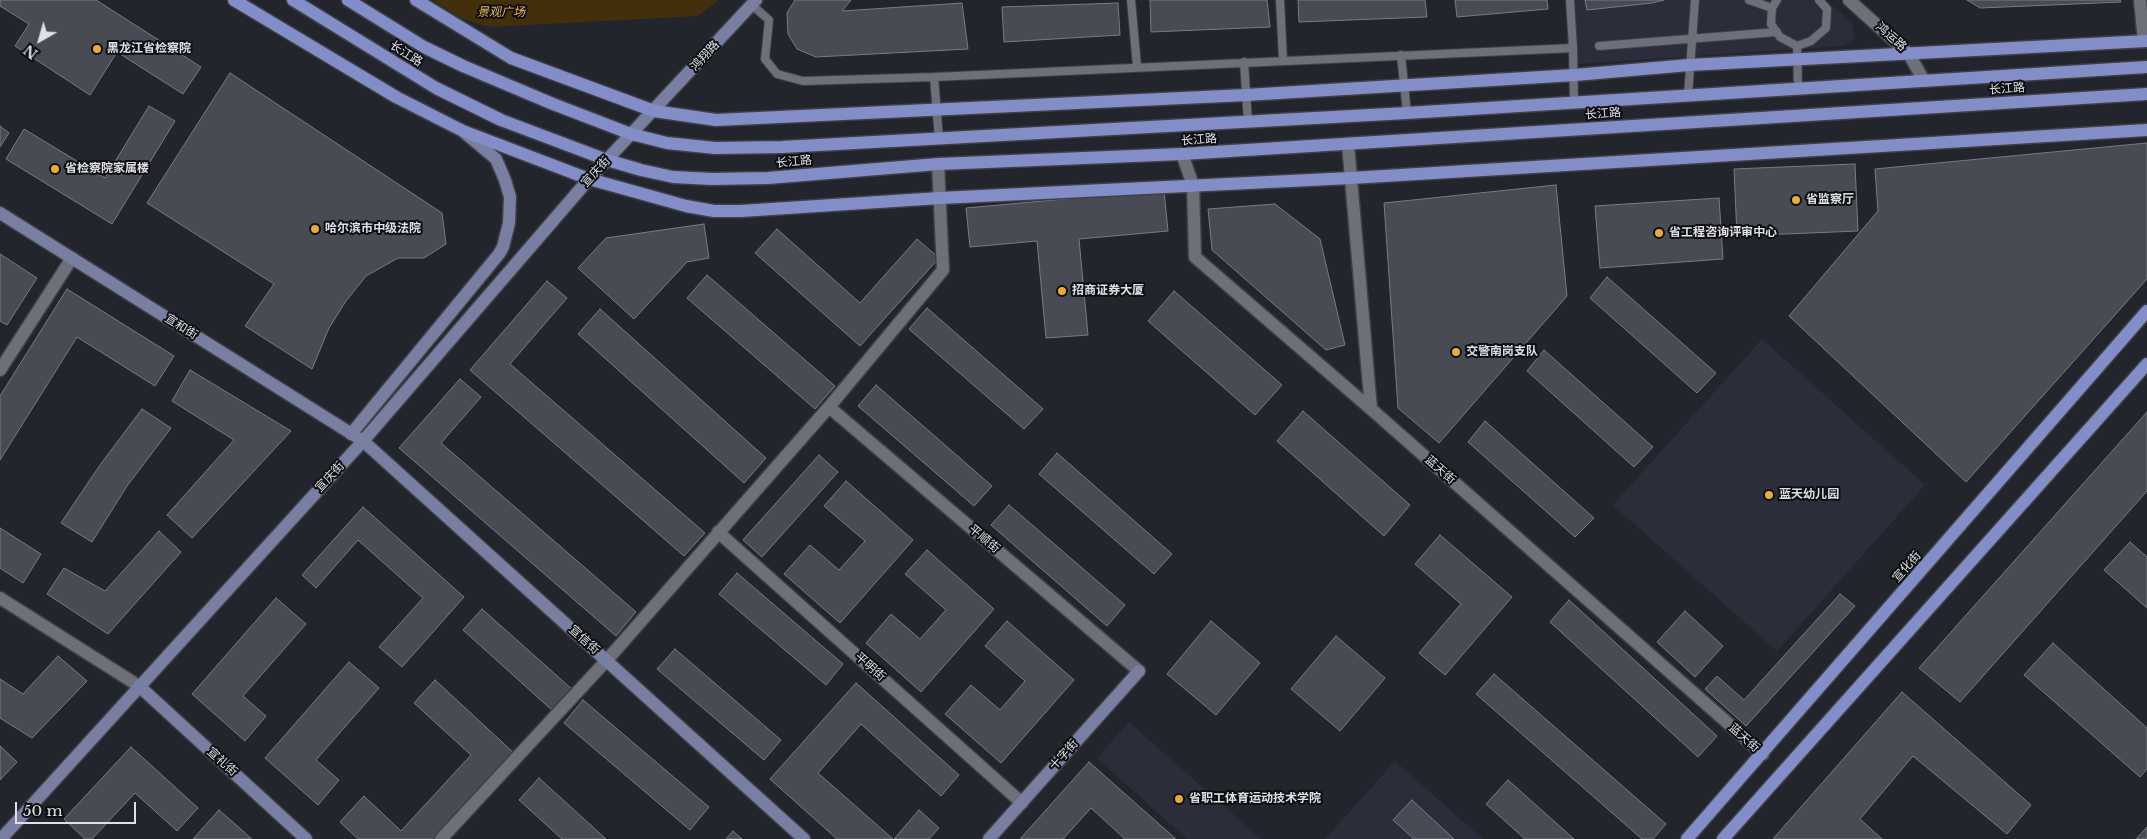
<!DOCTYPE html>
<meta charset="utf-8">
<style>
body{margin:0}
#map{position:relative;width:2147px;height:839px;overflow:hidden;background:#23252d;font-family:"Libre Baskerville",serif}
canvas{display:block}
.north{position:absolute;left:15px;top:15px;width:50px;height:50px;-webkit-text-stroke:4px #0d0e12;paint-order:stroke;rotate:218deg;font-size:14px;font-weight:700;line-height:20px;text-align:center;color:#dfe0e6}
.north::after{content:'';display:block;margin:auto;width:18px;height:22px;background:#dfe0e6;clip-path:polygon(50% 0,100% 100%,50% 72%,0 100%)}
.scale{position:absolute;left:15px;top:802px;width:121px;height:22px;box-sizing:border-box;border:2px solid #dfe0e6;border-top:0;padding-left:6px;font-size:15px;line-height:18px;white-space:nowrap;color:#dfe0e6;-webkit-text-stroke:4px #0d0e12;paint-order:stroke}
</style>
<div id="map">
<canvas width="2147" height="839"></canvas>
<div class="north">N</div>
<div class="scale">50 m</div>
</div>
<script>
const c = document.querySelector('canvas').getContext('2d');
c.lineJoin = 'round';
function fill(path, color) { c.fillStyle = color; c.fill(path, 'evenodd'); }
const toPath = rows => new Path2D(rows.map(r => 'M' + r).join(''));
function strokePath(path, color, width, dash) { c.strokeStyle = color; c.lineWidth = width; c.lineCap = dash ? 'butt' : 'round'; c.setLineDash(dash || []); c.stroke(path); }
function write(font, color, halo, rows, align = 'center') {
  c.font = font + ' "Libre Baskerville","Noto Sans SC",serif'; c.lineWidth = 4; c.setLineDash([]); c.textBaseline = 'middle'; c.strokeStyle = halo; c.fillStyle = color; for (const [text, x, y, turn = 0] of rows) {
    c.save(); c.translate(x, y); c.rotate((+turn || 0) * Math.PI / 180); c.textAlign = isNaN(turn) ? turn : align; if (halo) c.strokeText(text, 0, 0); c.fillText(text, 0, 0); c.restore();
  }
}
fill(toPath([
 [1566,0,1826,0,1853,24,1854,39,1843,46,1577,64],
 [1762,339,1925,485,1777,651,1613,505],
 [1129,722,1261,839,1187,839,1097,758],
 [1395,761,1483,839,1325,839]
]), '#2b2e3a');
fill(toPath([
 [432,0,719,0,698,16,489,27,463,19]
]), '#432f0c');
const building = toPath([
 [0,0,96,0,201,67,183,94,117,52,90,95,15,46,29,24,0,6,0,0],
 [795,0,851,0,842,11,962,3,968,49,816,57,797,49,788,34,787,13,795,0],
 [1150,0,1267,0,1270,27,1151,32,1150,0],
 [1298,0,1425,0,1427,17,1299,22,1298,0],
 [1455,0,1547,0,1548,9,1457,17,1455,0],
 [1585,0,1664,0,1652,3,1587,10,1585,0],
 [1967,0,2120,0,2121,2,1980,8,1967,0],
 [1118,3,1120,35,1004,42,1002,7,1118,3],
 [230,73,442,213,446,244,424,258,398,258,366,276,346,301,329,328,312,369,245,326,274,284,147,203,230,73],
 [149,106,175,121,112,224,6,159,24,129,105,178,149,106],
 [0,126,9,133,0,147,0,126],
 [2147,143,2147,279,1966,482,1789,316,1878,211,1875,169,2147,143],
 [1855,164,1858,231,1737,236,1734,169,1855,164],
 [1556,185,1567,296,1439,443,1398,408,1384,203,1556,185],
 [1164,190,1168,231,1079,239,1088,335,1046,338,1037,241,970,247,966,208,1164,190],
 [1719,198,1723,259,1600,268,1595,206,1719,198],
 [1275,204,1320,239,1345,345,1326,350,1212,250,1208,209,1275,204],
 [704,224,709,258,687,262,634,319,578,268,606,238,704,224],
 [777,229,860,303,917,239,939,258,860,346,755,253,777,229],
 [0,254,37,278,7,325,0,321,0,254],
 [707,275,835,386,815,409,687,298,707,275],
 [1607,277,1716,373,1697,393,1590,298,1607,277],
 [547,281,567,298,510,364,705,533,684,556,470,370,547,281],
 [67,289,174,356,155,386,77,337,0,460,0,396,67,289],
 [1174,291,1282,385,1255,415,1148,321,1174,291],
 [927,308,1043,409,1024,429,909,329,927,308],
 [600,309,766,458,744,483,578,334,600,309],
 [1544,350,1653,447,1634,467,1527,371,1544,350],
 [190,370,291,431,192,538,167,515,234,440,172,401,190,370],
 [460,379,481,397,441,443,636,612,616,636,399,448,460,379],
 [876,385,992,486,974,506,858,406,876,385],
 [142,409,171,428,127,486,92,542,61,523,100,465,142,409],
 [1303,411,1410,505,1384,536,1277,441,1303,411],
 [2147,412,2147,491,1960,702,1919,668,2147,412],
 [1485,421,1594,518,1575,537,1468,442,1485,421],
 [1057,453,1172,554,1154,574,1039,474,1057,453],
 [819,455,838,472,762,557,743,540,819,455],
 [846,481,913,540,840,623,784,574,810,545,839,570,865,541,824,506,846,481],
 [1009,505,1125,605,1107,626,991,525,1009,505],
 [363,507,464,597,402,667,379,647,423,598,358,540,316,588,302,575,363,507],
 [0,528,41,554,23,583,0,568,0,528],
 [159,531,181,552,108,634,47,594,64,568,105,591,159,531],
 [1440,535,1512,597,1445,675,1419,653,1461,604,1415,564,1440,535],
 [2130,542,2147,557,2147,608,2104,570,2130,542],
 [927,550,994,609,921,692,866,643,891,614,920,639,946,610,905,574,927,550],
 [737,573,843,664,826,685,719,594,737,573],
 [1840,594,1855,606,1746,726,1705,689,1717,676,1744,700,1840,594],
 [276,598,306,624,243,696,266,716,245,741,192,694,276,598],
 [1569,600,1717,736,1698,757,1550,622,1569,600],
 [482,609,574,691,554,712,463,630,482,609],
 [1685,611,1723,646,1695,677,1657,642,1685,611],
 [1007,621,1074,680,1001,763,945,714,971,685,1000,710,1025,681,985,646,1007,621],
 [1211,621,1260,663,1216,715,1167,674,1211,621],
 [1336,636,1385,678,1340,731,1291,689,1336,636],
 [2053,643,2147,728,2147,769,2140,777,2024,675,2053,643],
 [675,649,781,740,764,760,657,669,675,649],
 [58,656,87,681,32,738,0,718,0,679,23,694,58,656],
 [349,662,379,688,316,760,339,780,318,805,265,758,349,662],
 [1494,674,1666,824,1653,839,1642,839,1476,694,1494,674],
 [435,680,515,754,436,839,358,839,340,822,364,796,401,831,471,755,414,703,435,680],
 [856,683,959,775,941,796,861,724,818,773,893,839,837,839,770,779,856,683],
 [1902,692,2031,805,2007,834,1913,756,1860,819,1882,839,1773,839,1902,692],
 [583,700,709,807,690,830,564,723,583,700],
 [0,746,17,762,0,780,0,746],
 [131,747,198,808,177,831,135,793,92,839,85,839,64,819,131,747],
 [1089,762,1176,839,1125,839,1091,808,1063,839,1020,839,1089,762],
 [539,778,606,839,562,839,519,800,539,778],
 [1508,780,1574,839,1525,839,1486,804,1508,780],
 [1412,800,1454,839,1414,839,1393,820,1412,800],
 [219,810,252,839,193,839,219,810],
 [919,810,939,828,929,839,894,839,919,810],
 [2147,827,2147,839,2136,839,2147,827],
 [733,831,742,839,726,839,733,831]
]);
fill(building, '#484a54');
strokePath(building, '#797b85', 1);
const lane = toPath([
 [1131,0,1137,66],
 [1280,0,1283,60],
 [1570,0,1573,48],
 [1749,0,1772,8],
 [1777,0,1772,8,1771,24,1780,37,1797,46,1811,41,1826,28,1827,9,1819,0],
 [752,5,769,20,765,59,777,74,803,81,934,77,1573,48,1574,103],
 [1599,46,1777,32],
 [1797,46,1798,87],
 [1401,55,1407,113],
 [1244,62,1248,122],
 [934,77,939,139],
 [1688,96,1695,0]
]);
const street = toPath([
 [1849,0,1909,54,1924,81],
 [2140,0,2144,41],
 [1348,144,1371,409],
 [1182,154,1193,185,1195,257,1371,409,1763,754],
 [0,370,72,258],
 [829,407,1139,671],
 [718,532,1022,803],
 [0,598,139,686],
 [441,839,607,660,829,407,943,270,938,164]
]);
const secondary = toPath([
 [0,213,363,441,804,839],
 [351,434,499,254,503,247,509,223,510,197,505,180,496,159,465,133],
 [139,686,306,839],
 [1,839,363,441,589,179,756,0],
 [989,839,1139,671]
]);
const primary = toPath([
 [234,0,396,97,463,131,589,179,686,206,714,211,741,211,940,198,1351,178,2147,130],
 [293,0,436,88,501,120,607,160,641,170,673,177,712,179,768,178,938,164,1182,154,2147,94],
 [348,0,424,47,463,66,553,104,631,134,667,143,715,148,782,147,1407,113,2147,67],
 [416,0,511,58,654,111,716,120,1246,95,1575,75,1689,65,2147,41],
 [1687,839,2147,311],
 [1723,839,2147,364]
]);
strokePath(lane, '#3f4047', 10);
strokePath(street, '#3f4047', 15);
strokePath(secondary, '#3f4047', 15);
strokePath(primary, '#3f4047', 15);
strokePath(lane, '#6d7079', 8);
strokePath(street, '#6d7079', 12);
strokePath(secondary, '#787fa0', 12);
strokePath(primary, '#838ec8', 12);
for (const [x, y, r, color] of [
 [97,49,5,"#e9ab38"],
 [55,169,5,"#e9ab38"],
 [1796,200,5,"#e9ab38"],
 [315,229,5,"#e9ab38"],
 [1659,233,5,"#e9ab38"],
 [1062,291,5,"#e9ab38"],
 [1456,352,5,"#e9ab38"],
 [1769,495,5,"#e9ab38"],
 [1179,799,5,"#e9ab38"]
]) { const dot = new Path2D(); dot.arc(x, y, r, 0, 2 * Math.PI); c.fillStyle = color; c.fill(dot); strokePath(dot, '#0d0e12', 2); }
write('italic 12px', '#eab660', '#0d0e12', [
 ["景观广场",501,13]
]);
write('12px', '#dfe0e6', '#0d0e12', [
 ["鸿运路",1891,37,42],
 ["长江路",406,54,32],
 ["鸿翔路",705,56,-47],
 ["长江路",2007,89,-4],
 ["长江路",1603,114,-4],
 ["长江路",1199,140,-4],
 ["长江路",794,162,-5],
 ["宣庆街",596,172,-47],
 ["宣和街",181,327,32],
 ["蓝天街",1440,470,41],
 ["宣庆街",330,477,-47],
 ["平顺街",984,539,40],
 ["宣化街",1907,567,-49],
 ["宣信街",584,640,42],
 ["平明街",870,667,42],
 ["蓝天街",1744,738,41],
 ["十字街",1064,755,-48],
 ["宣礼街",222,762,42]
]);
write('bold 12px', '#dfe0e6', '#0d0e12', [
 ["黑龙江省检察院",107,49],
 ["省检察院家属楼",65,169],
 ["省监察厅",1806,200],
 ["哈尔滨市中级法院",325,229],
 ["省工程咨询评审中心",1669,233],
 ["招商证券大厦",1072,291],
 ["交警南岗支队",1466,352],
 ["蓝天幼儿园",1779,495],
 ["省职工体育运动技术学院",1189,799]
], 'left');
</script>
